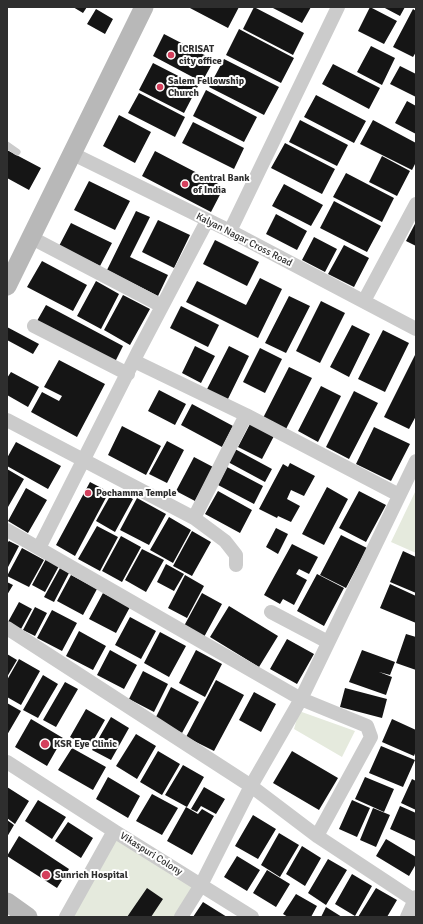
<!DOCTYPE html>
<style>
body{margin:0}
#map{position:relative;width:423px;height:924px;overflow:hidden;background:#fff;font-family:Signika,sans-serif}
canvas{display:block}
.frame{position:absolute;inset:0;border:8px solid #2e2e2e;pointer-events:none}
</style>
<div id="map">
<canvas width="423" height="924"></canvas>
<div class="frame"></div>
</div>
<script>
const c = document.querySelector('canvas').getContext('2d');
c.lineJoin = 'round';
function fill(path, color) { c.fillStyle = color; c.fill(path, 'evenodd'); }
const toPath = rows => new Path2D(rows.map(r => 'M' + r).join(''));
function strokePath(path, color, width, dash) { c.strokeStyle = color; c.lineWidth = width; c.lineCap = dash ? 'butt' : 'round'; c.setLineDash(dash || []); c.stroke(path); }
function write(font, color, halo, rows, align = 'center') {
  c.font = font + ' Signika,sans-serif'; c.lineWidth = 4; c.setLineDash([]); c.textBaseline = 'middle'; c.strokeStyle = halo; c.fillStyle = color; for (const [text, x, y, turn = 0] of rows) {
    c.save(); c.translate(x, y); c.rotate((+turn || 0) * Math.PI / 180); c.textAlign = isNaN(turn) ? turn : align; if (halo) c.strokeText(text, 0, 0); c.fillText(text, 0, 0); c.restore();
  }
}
fill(toPath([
 [416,490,416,553,391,542],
 [299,711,355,731,342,757,294,729],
 [113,835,198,886,178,917,69,917]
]), '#e5eadd');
fill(toPath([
 [73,7,87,7,83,13],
 [188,7,239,7,228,28],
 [254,7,304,33,293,55,243,29],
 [271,7,311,7,302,23],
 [370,7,397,21,384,44,358,31],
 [383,7,405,7,400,16],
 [96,9,113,19,105,34,87,24],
 [413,9,416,11,416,52,413,57,393,47],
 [239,29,294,58,281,83,226,55],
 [164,34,214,60,202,82,153,56],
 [371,46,395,58,382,85,357,72],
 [224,59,279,87,264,115,209,87],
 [153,63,198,86,184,113,139,90],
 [333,64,380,88,369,109,322,84],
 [400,66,416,74,416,97,390,84],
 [206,90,257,117,244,142,193,116],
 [139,93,185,117,175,137,128,113],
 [316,95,366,121,354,143,304,117],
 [407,101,416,106,416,134,395,123],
 [119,115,151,132,135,163,103,146],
 [300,120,348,145,337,166,289,142],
 [373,120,416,143,416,162,412,170,360,144],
 [193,122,244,148,234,169,182,143],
 [285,143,335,169,322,194,271,168],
 [7,150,41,168,29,190,7,178],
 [155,151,224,187,211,212,142,176],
 [382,156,410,171,397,196,369,182],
 [346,173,394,198,382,222,333,197],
 [89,181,130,201,115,230,74,210],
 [284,184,323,205,311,226,272,206],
 [334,201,381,226,367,252,320,228],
 [136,211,150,217,130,257,168,275,158,296,107,270],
 [276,214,307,231,297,250,266,234],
 [158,220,190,235,174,268,142,252],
 [416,222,416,246,406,241],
 [71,223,112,243,100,266,59,246],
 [314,237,337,249,325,272,302,260],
 [215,240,259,262,247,286,203,264],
 [344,245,369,258,354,287,328,274],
 [42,261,87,285,73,311,27,287],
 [260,278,282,289,258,338,186,302,197,281,246,305],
 [96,281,119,294,101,329,77,316],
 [123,295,150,309,130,345,104,330],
 [289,296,310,306,286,353,265,343],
 [321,301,345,313,320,363,296,351],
 [46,305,123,346,111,370,33,328],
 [181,306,219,325,208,347,170,328],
 [352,325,370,334,349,377,330,367],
 [7,327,39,344,33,354,7,340],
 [383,330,409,343,385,392,358,379],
 [195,346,215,356,201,383,182,373],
 [229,346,249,356,226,403,205,393],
 [260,348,282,359,265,393,243,382],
 [416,353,416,416,409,429,384,417],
 [59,360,105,384,77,437,31,412,42,392,59,401,62,396,44,387],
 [289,367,312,378,286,429,263,418],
 [11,372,39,387,28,407,7,395,7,378],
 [321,386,341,396,318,442,298,431],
 [159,390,186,404,175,425,148,411],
 [354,391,378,403,349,459,326,447],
 [192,404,233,426,222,447,181,425],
 [250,424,274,436,262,459,238,447],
 [122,426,161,446,146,475,108,455],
 [374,427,410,444,391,481,356,464],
 [167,441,184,450,167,483,149,474],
 [16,442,61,466,48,489,7,466,7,458],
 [235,449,272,469,265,482,228,462],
 [194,457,213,467,195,501,176,491],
 [290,463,315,476,304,496,291,490,287,499,300,506,291,522,278,516,277,518,259,509,283,464,288,467],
 [227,467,263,486,254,504,218,485],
 [7,469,24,479,8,507,7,507],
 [90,482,109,492,75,556,56,545],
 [327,487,348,499,324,545,302,534],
 [26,488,47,500,28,533,8,521],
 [114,489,133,499,115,532,96,521],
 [218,491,252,510,240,533,205,514],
 [359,491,386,505,366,542,339,528],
 [137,498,166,514,149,545,120,530],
 [169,517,191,530,173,563,150,550],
 [97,526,118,537,100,571,78,559],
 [276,528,288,534,278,554,266,547],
 [192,531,211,542,192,576,173,566],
 [341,535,367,548,346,588,320,575],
 [121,536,141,547,122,582,102,571],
 [9,541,19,546,7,569,7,543],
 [292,544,318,557,309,574,299,569,296,574,307,580,294,605,283,599,280,604,264,595],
 [22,548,44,560,29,587,7,576],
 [142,549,164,560,146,592,125,580],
 [403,551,416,557,416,593,390,582],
 [46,559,59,566,45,592,32,585],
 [166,564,184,574,174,591,157,582],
 [60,568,69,573,54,602,44,597],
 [317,574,344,588,324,626,297,611],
 [71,575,97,589,83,615,57,601],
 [185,575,204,586,187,618,168,608],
 [7,582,13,585,7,595],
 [390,584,416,596,416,623,380,608],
 [103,593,130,607,116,633,89,619],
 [202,593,222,604,204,637,184,626],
 [19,602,32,609,21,629,8,622],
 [229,606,278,636,259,667,210,637],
 [35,607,47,613,35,636,23,630],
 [52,610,77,623,62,651,37,638],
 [130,617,156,631,141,659,115,645],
 [79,631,106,646,93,670,66,656],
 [160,632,186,646,169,677,144,663],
 [406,634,416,637,416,670,396,663],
 [287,639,314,654,297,684,270,669],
 [110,650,137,665,124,689,97,675],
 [196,650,222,664,205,697,179,683],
 [362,650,395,662,390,675,379,672,392,677,386,695,349,682],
 [7,654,17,660,7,677],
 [19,659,40,671,21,705,7,697,7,680],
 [143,671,168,684,154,712,129,699],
 [43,675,58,684,38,718,23,710],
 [216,680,244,695,214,751,186,737],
 [65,682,78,689,56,727,43,720],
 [171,687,199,702,182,733,155,719],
 [345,688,387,699,382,718,340,707],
 [254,692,276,704,261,732,239,720],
 [7,703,21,711,7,735],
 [86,709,105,720,89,748,70,737],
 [111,717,129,728,111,760,92,750],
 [31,719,63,738,47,766,15,747],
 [392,719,416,730,416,751,414,756,382,742],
 [136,734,156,746,137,779,116,766],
 [381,746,415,760,403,787,369,773],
 [72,748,106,767,93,790,58,770],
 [158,751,180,764,162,795,140,782],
 [292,751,338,778,319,810,273,783],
 [183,765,204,777,187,807,165,795],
 [108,777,140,796,128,818,96,799],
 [365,777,394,789,384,812,355,799],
 [412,779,416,781,416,810,401,803],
 [7,787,29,801,15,824,7,818],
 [204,787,225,799,216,814,201,806,197,812,191,809],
 [152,794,178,808,162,835,136,821],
 [38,800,66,817,52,839,25,821],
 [352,800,370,808,357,837,339,829],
 [400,806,416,813,416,841,390,829],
 [186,807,198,814,202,809,214,816,192,855,167,841],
 [373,808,390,815,376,847,360,840],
 [253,815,276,829,258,859,235,846],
 [7,820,14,825,7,837],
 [68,822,93,838,81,858,55,841],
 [279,833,299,845,280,877,261,865],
 [19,836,69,869,57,888,7,856],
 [386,839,416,857,416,864,409,876,376,856],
 [302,846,321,858,305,886,286,874],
 [237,856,260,870,247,891,224,877],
 [328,859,347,870,326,905,308,893],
 [267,870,290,884,276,907,253,893],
 [352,874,372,886,355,916,335,904],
 [147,888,163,899,151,917,127,917],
 [376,888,397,900,387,917,358,917],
 [296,894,317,906,311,917,288,917,283,914],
 [203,902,227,917,193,917],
 [326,907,342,917,321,917]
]), '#151515');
strokePath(toPath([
 [7,145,17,152]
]), '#cbcbcb', 7);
strokePath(toPath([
 [71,153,230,231,416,329],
 [230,231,338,7],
 [30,237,162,306],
 [364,301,416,204],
 [34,326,128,374],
 [134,361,246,415,194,518],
 [246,415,399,495],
 [7,420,194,518,225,541,236,555,236,565],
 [7,530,301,699,367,726,371,737,317,836],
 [39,548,138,352,207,221],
 [271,612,328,642],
 [7,628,251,786,317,836,414,900],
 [7,762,114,831],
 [66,917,114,831,252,917],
 [181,917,201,885,251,786,301,699,416,461],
 [407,917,416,897]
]), '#cbcbcb', 14);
strokePath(toPath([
 [7,286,144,7],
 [7,902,28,917]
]), '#b8b8b8', 19);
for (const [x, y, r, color] of [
 [171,55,4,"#d4405d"],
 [160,87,4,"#d4405d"],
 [185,184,4,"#d4405d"],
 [88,493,4,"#d4405d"],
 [45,744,5,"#d4405d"],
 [46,875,5,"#d4405d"]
]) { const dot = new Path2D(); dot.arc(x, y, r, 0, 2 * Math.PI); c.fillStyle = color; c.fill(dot); strokePath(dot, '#fff', 1.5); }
write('bold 10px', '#2e2e2e', '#fff', [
 ["ICRISAT",179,49],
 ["city office",179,61],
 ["Salem Fellowship",168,81],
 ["Church",168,93],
 ["Central Bank",193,178],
 ["of India",193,190],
 ["Pochamma Temple",96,493],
 ["KSR Eye Clinic",54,744],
 ["Sunrich Hospital",55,875]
], 'left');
write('10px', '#2e2e2e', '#fff', [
 ["Kalyan Nagar Cross Road",244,240,27],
 ["Vikaspuri Colony",151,854,32]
]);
</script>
